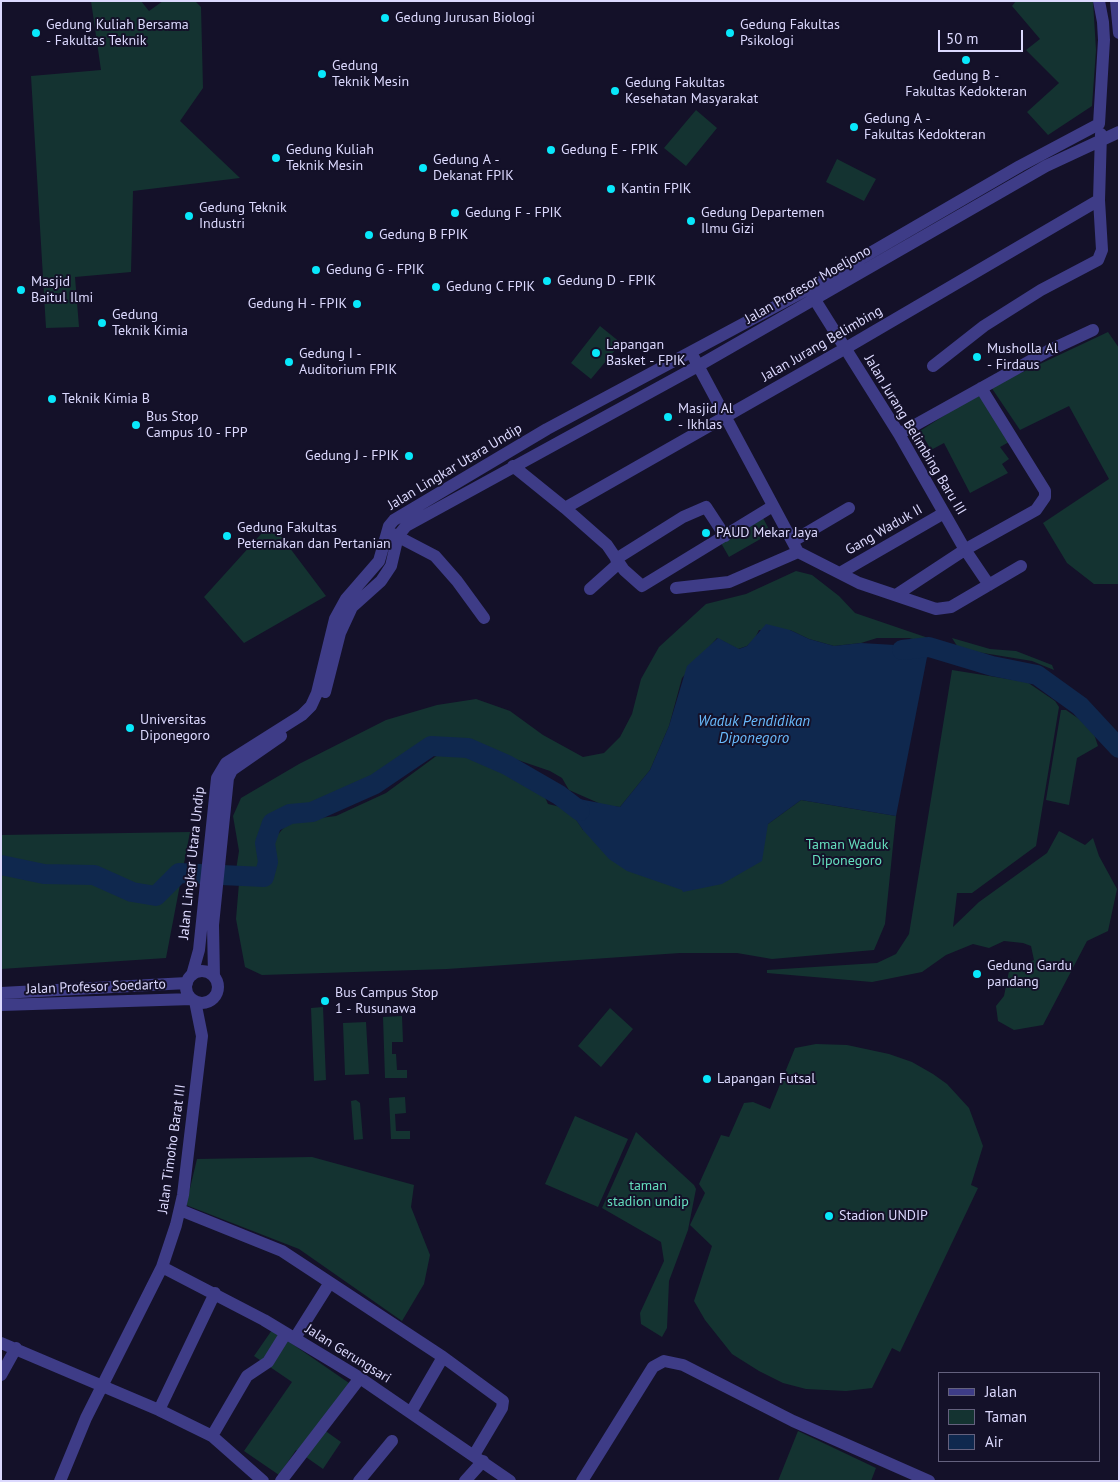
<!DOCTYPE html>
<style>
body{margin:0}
#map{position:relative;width:1120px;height:1482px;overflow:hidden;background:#141129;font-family:"PT Sans",sans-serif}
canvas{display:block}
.frame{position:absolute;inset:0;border:2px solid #dcd9fe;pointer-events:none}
.legend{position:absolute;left:938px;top:1372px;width:162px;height:90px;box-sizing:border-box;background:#141129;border:1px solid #64617e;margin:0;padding:6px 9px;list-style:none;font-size:15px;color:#dcd9fe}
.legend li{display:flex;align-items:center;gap:10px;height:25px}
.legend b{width:25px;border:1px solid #64617e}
.scale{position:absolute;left:938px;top:30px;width:85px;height:22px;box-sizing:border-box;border:2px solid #dcd9fe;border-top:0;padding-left:6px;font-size:15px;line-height:18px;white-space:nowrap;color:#dcd9fe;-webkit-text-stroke:4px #141129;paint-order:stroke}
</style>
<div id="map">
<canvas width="1120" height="1482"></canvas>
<div class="frame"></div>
<ul class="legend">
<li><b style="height:6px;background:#3e3c87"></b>Jalan</li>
<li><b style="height:14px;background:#143331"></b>Taman</li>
<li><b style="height:14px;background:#0f284e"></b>Air</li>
</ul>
<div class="scale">50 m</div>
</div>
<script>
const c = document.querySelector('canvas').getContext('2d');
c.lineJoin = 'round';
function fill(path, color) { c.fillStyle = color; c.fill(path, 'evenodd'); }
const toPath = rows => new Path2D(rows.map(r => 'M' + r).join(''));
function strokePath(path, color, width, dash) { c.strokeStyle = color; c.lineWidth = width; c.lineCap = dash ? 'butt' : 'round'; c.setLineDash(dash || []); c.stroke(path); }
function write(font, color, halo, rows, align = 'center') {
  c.font = font + ' "PT Sans",sans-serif'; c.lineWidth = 4; c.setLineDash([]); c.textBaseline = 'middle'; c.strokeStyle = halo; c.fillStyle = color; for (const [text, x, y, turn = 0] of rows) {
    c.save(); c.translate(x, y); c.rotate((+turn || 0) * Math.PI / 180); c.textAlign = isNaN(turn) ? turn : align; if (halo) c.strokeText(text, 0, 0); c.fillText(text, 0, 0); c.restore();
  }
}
fill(toPath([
 [91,1,141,1,149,11,163,1,195,1,201,7,203,88,180,121,240,178,133,191,131,272,75,277,79,327,46,328,31,76,101,70],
 [1016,1,1093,1,1096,50,1092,106,1048,135,1027,112,1059,83,1026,50,1040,39,1012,6],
 [696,110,717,128,686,166,664,148],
 [837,159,876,179,864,201,826,182],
 [600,326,621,343,591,379,571,363],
 [1108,332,1119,348,1119,584,1094,584,1067,563,1043,523,1109,479,1069,406,1020,430,991,387],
 [976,395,984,398,1009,442,1000,447,1009,459,1002,464,1008,473,970,493,944,443,931,450,920,431],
 [763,518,771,533,729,557,721,543],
 [271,523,326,596,244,643,204,597],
 [796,571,812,575,839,596,855,613,943,643,942,647,909,638,877,638,861,643,834,646,809,639,790,630,759,630,755,638,747,646,738,649,717,638,682,678,669,726,650,770,620,807,603,805,569,790,562,778,550,771,468,743,428,738,375,778,313,804,290,808,270,819,259,849,260,869,236,870,239,851,233,816,241,798,299,764,386,720,437,705,476,699,510,711,543,735,583,757,604,753,620,737,632,714,641,679,659,647,706,604,746,594],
 [952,638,990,649,1016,651,1052,665,1054,670,1032,661,959,649],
 [952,670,1027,682,1055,701,1059,707,1036,846,972,893,957,893,953,927,979,902,1047,853,1059,831,1085,845,1093,838,1099,856,1117,889,1108,931,1087,941,1043,1025,1014,1030,998,1021,996,1006,1004,996,1009,971,1034,960,1031,946,1023,943,1004,941,989,948,973,944,946,955,922,972,872,982,767,973,767,970,877,963,896,954,909,934],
 [1061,710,1066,710,1085,723,1094,734,1098,746,1077,758,1069,805,1046,800],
 [457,753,474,757,508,772,543,793,548,804,569,809,583,830,768,824,801,800,896,816,885,924,874,950,772,959,737,953,680,953,447,969,262,975,245,967,236,919,239,883,268,884,274,861,272,841,289,822,336,816,386,793,439,754],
 [190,832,166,958,1,969,1,835],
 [323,1007,326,1080,314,1081,311,1008],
 [610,1008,633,1029,601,1067,578,1046],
 [402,1016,403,1042,392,1042,392,1054,396,1054,397,1070,407,1070,407,1078,385,1078,383,1017],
 [366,1022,369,1074,345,1075,343,1023],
 [816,1044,847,1045,889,1054,912,1062,933,1074,947,1084,969,1108,983,1146,971,1185,978,1188,900,1352,892,1348,872,1388,846,1391,806,1389,783,1383,759,1371,732,1354,705,1320,694,1301,712,1246,690,1225,705,1193,699,1184,721,1135,729,1137,744,1103,753,1102,770,1109,795,1048],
 [405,1097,406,1113,395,1114,396,1131,410,1131,410,1139,391,1139,389,1098],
 [356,1100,360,1103,363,1139,354,1140,351,1101],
 [575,1116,628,1139,598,1207,545,1184],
 [636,1132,694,1185,696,1189,688,1230,669,1281,667,1328,662,1337,641,1324,640,1313,664,1261,661,1242,602,1208],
 [312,1157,414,1185,411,1207,430,1255,424,1284,402,1321,299,1249,186,1205,197,1159],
 [272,1330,349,1383,320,1427,341,1442,323,1469,296,1450,279,1475,244,1451,292,1382,254,1356],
 [798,1431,876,1468,871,1481,778,1481]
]), '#143331');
fill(toPath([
 [766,624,790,630,809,639,834,646,861,643,929,647,896,816,801,800,768,824,762,861,722,884,683,892,682,890,627,871,609,859,583,830,559,795,620,807,650,770,669,726,687,666,718,638,739,649,747,646]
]), '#0f284e');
strokePath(toPath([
 [902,650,929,647,992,666,1037,675,1080,706,1119,748],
 [1,865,44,874,94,875,132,892,156,896,179,873,264,877,268,862,265,843,272,823,290,814,312,812,375,784,431,746,468,748,507,765,559,795,580,811]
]), '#0f284e', 20);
strokePath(toPath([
 [1116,1,1119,33],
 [815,300,899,434,964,548,989,585],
 [694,358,798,552,859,583,936,609,951,607,1021,566],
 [933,366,984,326,1041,290,1098,260,1102,250,1099,200],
 [899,434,1048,351,1093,330],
 [513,466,565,508,846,348,1099,200,1101,134],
 [565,508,607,545,624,570,642,586,773,506],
 [391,533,435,556,457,581,484,618],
 [793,541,849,508],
 [616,559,683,517,706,507,725,536],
 [840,573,944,513],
 [676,588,729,582,798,552],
 [590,589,619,563],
 [896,595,966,549,1036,510,1045,497,1045,491,981,388],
 [325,692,340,633,352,607,381,581,391,566,398,536,406,526,698,366,1046,166,1119,132],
 '186 987a16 16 0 1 1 32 0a16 16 0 1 1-32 0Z',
 [192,975,199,950,217,778,226,763,302,715,311,706,317,693,335,619,346,599,379,561,389,526,394,520,547,429,810,288,1020,166,1099,124,1104,40,1103,22,1099,1],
 [214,977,213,925,228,778,232,770,281,736],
 [1,993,187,983],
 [1,1005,192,999],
 [180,1210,282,1251,443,1357,411,1412],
 [162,1267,264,1320,360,1378,510,1481],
 [295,1338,329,1284],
 [1,1343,159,1410,212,1436,263,1481],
 [443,1357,503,1401,502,1408,474,1455],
 [1,1375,16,1348],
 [159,1410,215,1293],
 [212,1436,247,1376,268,1362,286,1333],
 [60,1481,86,1418,162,1267,176,1225,183,1195,202,1036,195,1001],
 [281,1481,360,1378],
 [359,1481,392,1441],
 [465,1481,483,1461],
 [582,1481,653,1367,664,1361,683,1365,793,1421,929,1481]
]), '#3e3c87', 12);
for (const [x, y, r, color] of [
 [385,18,5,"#08e8fb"],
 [36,33,5,"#08e8fb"],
 [730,33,5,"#08e8fb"],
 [966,60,5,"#08e8fb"],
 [322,74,5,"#08e8fb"],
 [615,91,5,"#08e8fb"],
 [854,127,5,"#08e8fb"],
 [551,150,5,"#08e8fb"],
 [276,158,5,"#08e8fb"],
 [423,168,5,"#08e8fb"],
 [611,189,5,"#08e8fb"],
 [455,213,5,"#08e8fb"],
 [189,216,5,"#08e8fb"],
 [691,221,5,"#08e8fb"],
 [369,235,5,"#08e8fb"],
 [316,270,5,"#08e8fb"],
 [547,281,5,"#08e8fb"],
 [436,287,5,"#08e8fb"],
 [21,290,5,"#08e8fb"],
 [357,304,5,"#08e8fb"],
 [102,323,5,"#08e8fb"],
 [596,353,5,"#08e8fb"],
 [977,357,5,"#08e8fb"],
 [289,362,5,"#08e8fb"],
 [52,399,5,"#08e8fb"],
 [668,417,5,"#08e8fb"],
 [136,425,5,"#08e8fb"],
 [409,456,5,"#08e8fb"],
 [706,533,5,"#08e8fb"],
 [227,536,5,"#08e8fb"],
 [130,728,5,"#08e8fb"],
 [977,974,5,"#08e8fb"],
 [325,1001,5,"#08e8fb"],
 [707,1079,5,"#08e8fb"],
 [829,1216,5,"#08e8fb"]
]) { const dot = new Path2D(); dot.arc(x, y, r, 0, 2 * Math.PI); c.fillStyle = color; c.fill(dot); strokePath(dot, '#141129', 2); }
write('14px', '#dcd9fe', '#141129', [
 ["Gedung Jurusan Biologi",395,18],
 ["Gedung Kuliah Bersama",46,25],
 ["- Fakultas Teknik",46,41],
 ["Gedung Fakultas",740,25],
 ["Psikologi",740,41],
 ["Gedung",332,66],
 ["Teknik Mesin",332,82],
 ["Gedung B -",966,76,"center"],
 ["Fakultas Kedokteran",966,92,"center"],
 ["Gedung Fakultas",625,83],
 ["Kesehatan Masyarakat",625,99],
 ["Gedung A -",864,119],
 ["Fakultas Kedokteran",864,135],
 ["Gedung Kuliah",286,150],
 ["Teknik Mesin",286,166],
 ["Gedung E - FPIK",561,150],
 ["Gedung A -",433,160],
 ["Dekanat FPIK",433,176],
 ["Kantin FPIK",621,189],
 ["Gedung Teknik",199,208],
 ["Industri",199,224],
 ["Gedung F - FPIK",465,213],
 ["Gedung Departemen",701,213],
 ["Ilmu Gizi",701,229],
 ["Gedung B FPIK",379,235],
 ["Gedung G - FPIK",326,270],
 ["Gedung D - FPIK",557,281],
 ["Masjid",31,282],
 ["Baitul Ilmi",31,298],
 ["Gedung C FPIK",446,287],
 ["Gedung H - FPIK",347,304,"right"],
 ["Gedung",112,315],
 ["Teknik Kimia",112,331],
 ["Lapangan",606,345],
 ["Basket - FPIK",606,361],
 ["Musholla Al",987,349],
 ["- Firdaus",987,365],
 ["Gedung I -",299,354],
 ["Auditorium FPIK",299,370],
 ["Teknik Kimia B",62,399],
 ["Masjid Al",678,409],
 ["- Ikhlas",678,425],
 ["Bus Stop",146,417],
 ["Campus 10 - FPP",146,433],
 ["Gedung J - FPIK",399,456,"right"],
 ["Gedung Fakultas",237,528],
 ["Peternakan dan Pertanian",237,544],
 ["PAUD Mekar Jaya",716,533],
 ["Universitas",140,720],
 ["Diponegoro",140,736],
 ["Gedung Gardu",987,966],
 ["pandang",987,982],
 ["Bus Campus Stop",335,993],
 ["1 - Rusunawa",335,1009],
 ["Lapangan Futsal",717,1079],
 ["Stadion UNDIP",839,1216]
], 'left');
write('14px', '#dcd9fe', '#141129', [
 ["Jalan Profesor Moeljono",808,285,-30],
 ["Jalan Jurang Belimbing",822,344,-30],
 ["Jalan Jurang Belimbing Baru III",915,435,59],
 ["Jalan Lingkar Utara Undip",455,467,-31],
 ["Gang Waduk II",884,530,-30],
 ["Jalan Lingkar Utara Undip",192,863,-84],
 ["Jalan Profesor Soedarto",96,987,-2],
 ["Jalan Timoho Barat III",172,1149,-82],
 ["Jalan Gerungsari",348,1354,32]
]);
write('14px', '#65dfbe', '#141129', [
 ["Taman Waduk",847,845],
 ["Diponegoro",847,861],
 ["taman",648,1186],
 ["stadion undip",648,1202]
]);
write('italic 15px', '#69bbfd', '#141129', [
 ["Waduk Pendidikan",754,722],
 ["Diponegoro",754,739]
]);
</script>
